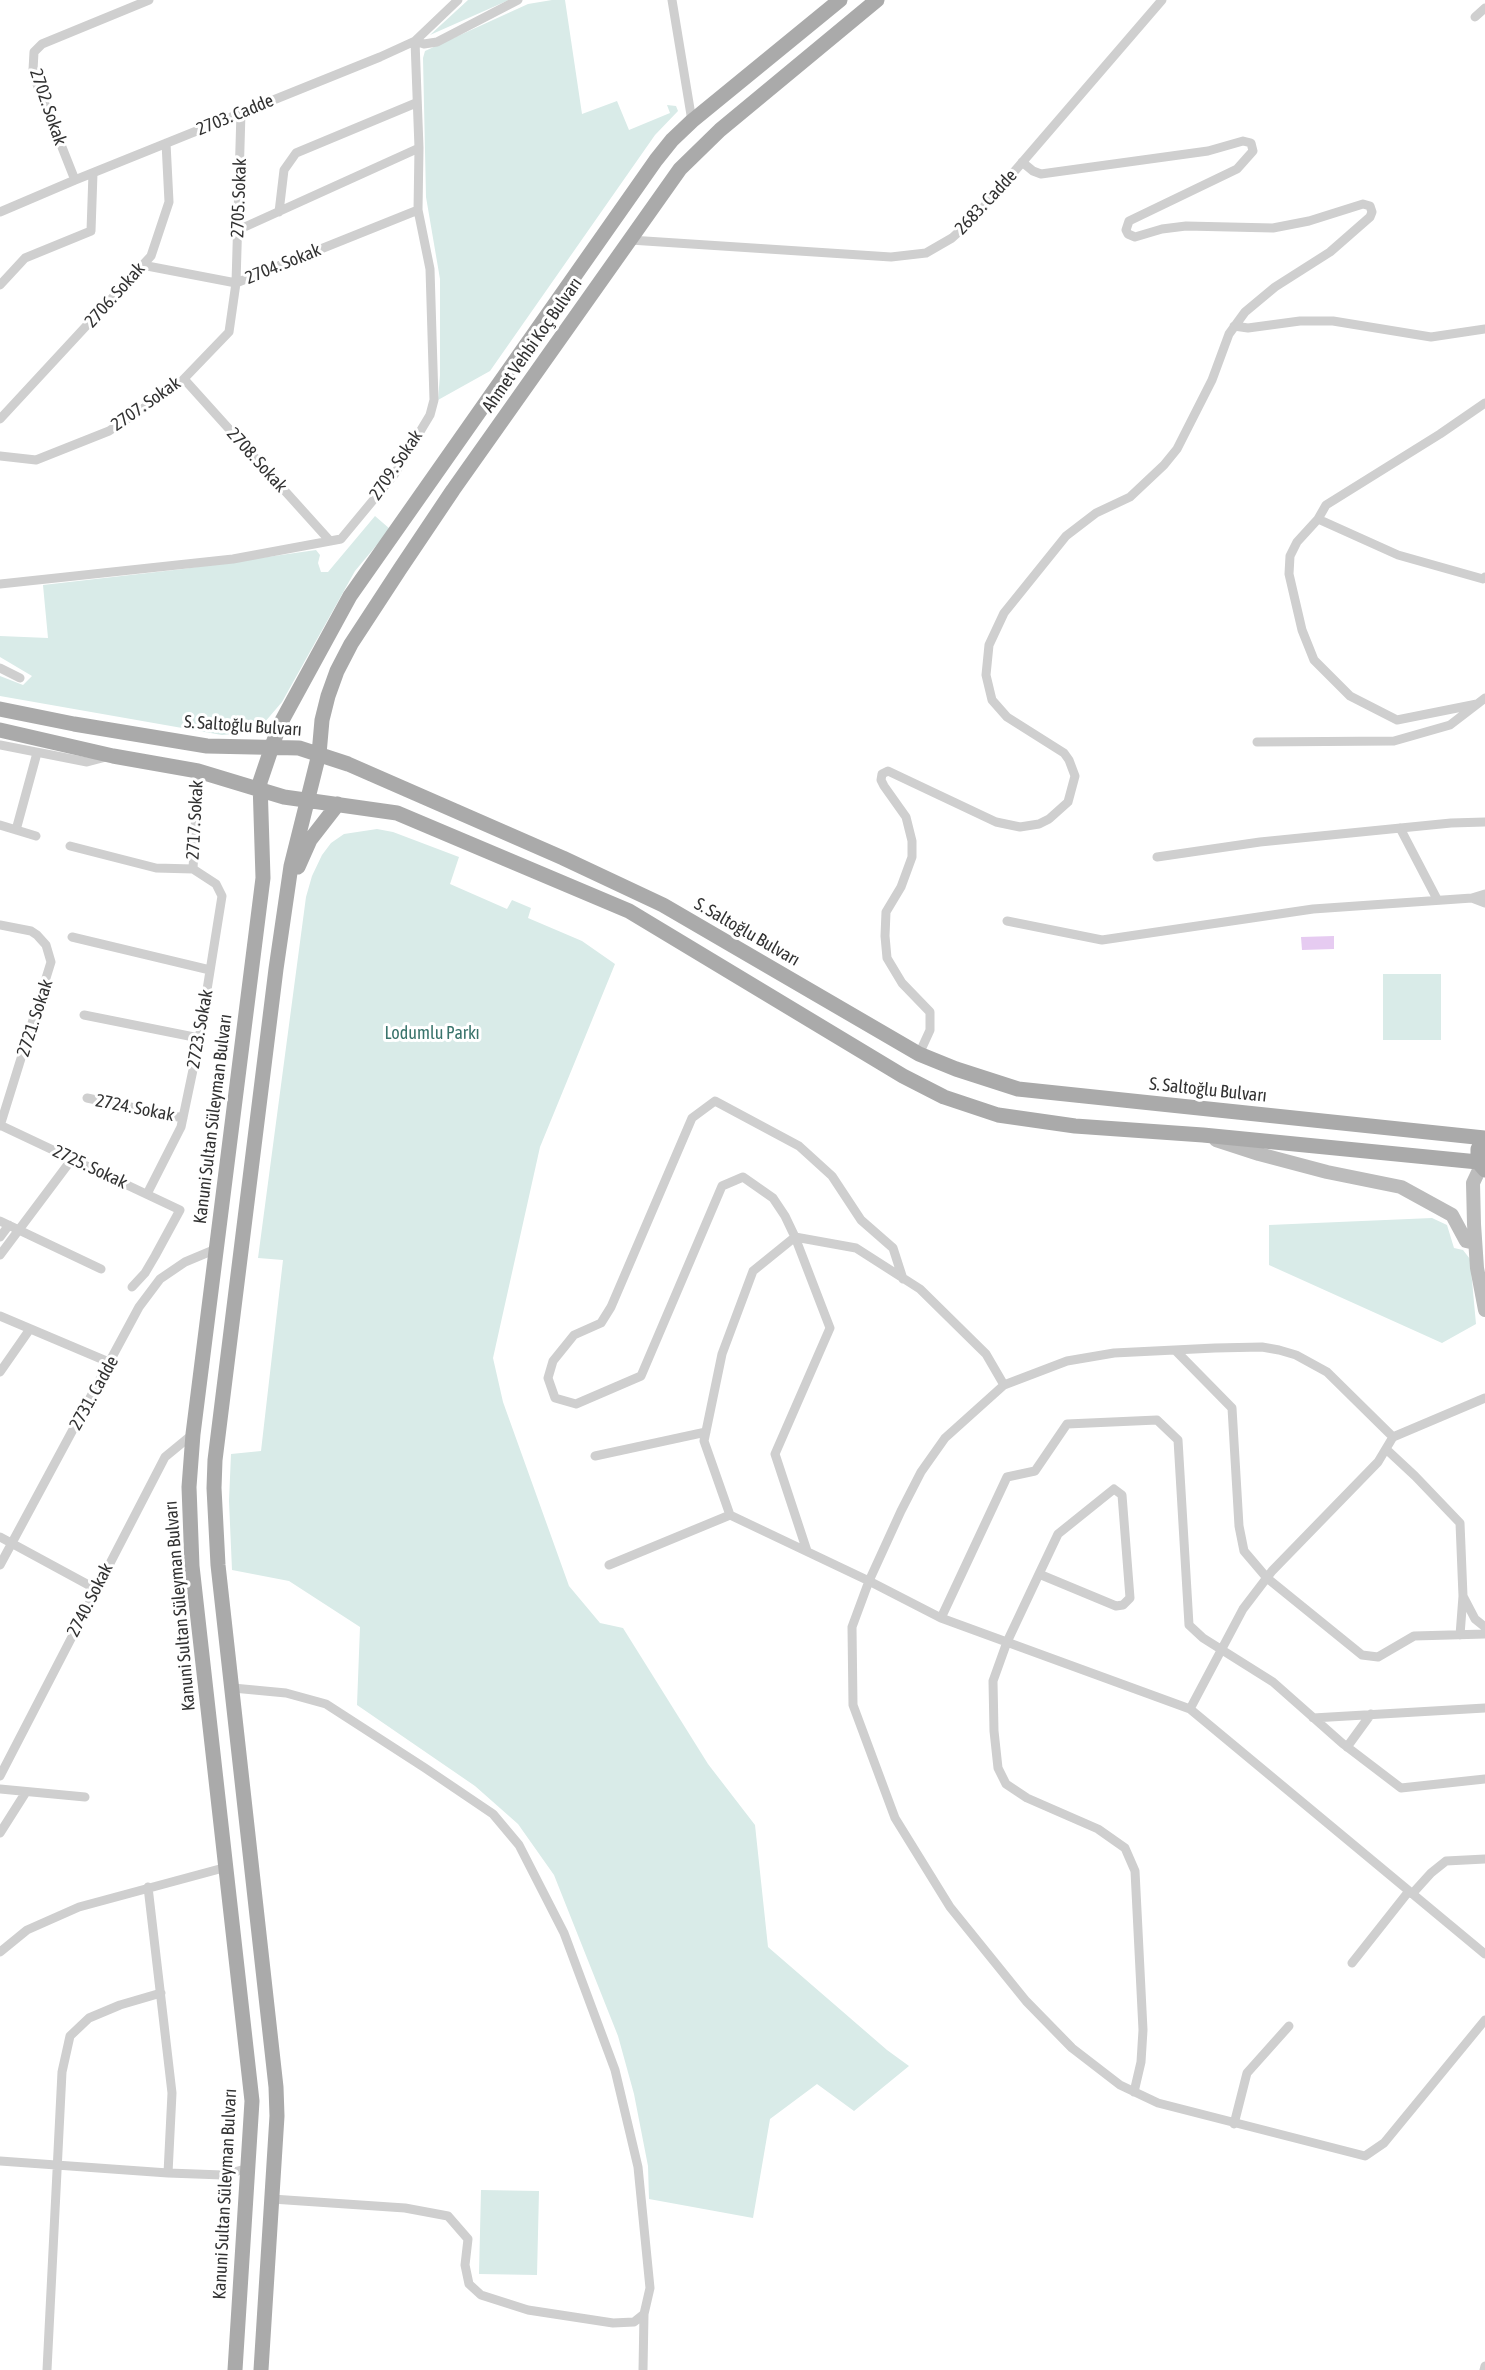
<!DOCTYPE html>
<meta charset="utf-8">
<style>
body{margin:0}
canvas{display:block;background:#fff}
</style>
<canvas width="1485" height="2370"></canvas>
<script>
const c = document.querySelector('canvas').getContext('2d');
c.lineJoin = 'round';
function fill(path, color) { c.fillStyle = color; c.fill(path, 'evenodd'); }
const toPath = rows => new Path2D(rows.map(r => 'M' + r).join(''));
function strokePath(path, color, width, dash) { c.strokeStyle = color; c.lineWidth = width; c.lineCap = dash ? 'butt' : 'round'; c.setLineDash(dash || []); c.stroke(path); }
function write(font, color, halo, rows, align = 'center') {
  c.font = font + ' "Asap Condensed",sans-serif'; c.lineWidth = 6; c.setLineDash([]); c.textBaseline = 'middle'; c.strokeStyle = halo; c.fillStyle = color; for (const [text, x, y, turn = 0] of rows) {
    c.save(); c.translate(x, y); c.rotate((+turn || 0) * Math.PI / 180); c.textAlign = isNaN(turn) ? turn : align; if (halo) c.strokeText(text, 0, 0); c.fillText(text, 0, 0); c.restore();
  }
}
fill(toPath([
 [468,0,509,0,430,35],
 [552,0,565,0,582,114,617,101,629,130,670,113,667,105,676,106,678,111,655,135,490,371,438,400,440,375,440,279,426,197,423,58,425,51,528,4],
 [375,516,390,529,355,571,282,702,264,723,245,733,222,735,0,696,0,676,23,685,32,676,0,657,0,636,48,638,43,585,183,569,316,550,320,555,318,563,321,572,328,572],
 [377,829,393,832,459,857,450,884,507,909,512,900,531,908,528,918,582,941,615,964,540,1147,493,1358,503,1402,569,1586,600,1623,623,1628,708,1764,755,1825,768,1947,887,2050,909,2066,854,2111,817,2084,770,2119,753,2218,649,2199,648,2166,634,2094,618,2036,554,1875,518,1824,475,1786,357,1705,360,1627,289,1581,232,1570,229,1501,231,1454,261,1451,283,1260,258,1258,306,897,312,876,322,855,331,843,344,834],
 [1383,974,1441,974,1441,1040,1383,1040],
 [1432,1218,1447,1225,1454,1248,1463,1250,1470,1259,1476,1324,1442,1343,1269,1265,1269,1225],
 [481,2190,539,2191,537,2275,479,2274]
]), '#d9ebe8');
fill(toPath([
 [1334,936,1334,949,1302,950,1301,937]
]), '#e6cbf1');
strokePath(toPath([
 [672,0,692,121],
 [1475,17,1485,8],
 [75,180,35,79,33,70,34,52,42,44,149,0],
 [0,212,75,180,380,57,415,41,458,0],
 [279,212,284,170,296,153,416,103],
 [238,230,419,148],
 [630,240,891,257,926,253,952,238,976,216,1162,0],
 [142,265,236,283,418,210],
 [0,285,25,258,91,231,93,173],
 [1234,326,1248,328,1300,321,1333,321,1431,337,1485,329],
 [184,379,330,541],
 [1485,403,1440,434,1326,505,1318,519,1398,555,1483,579,1485,577],
 [0,419,151,256,169,202,166,143],
 [0,456,36,460,109,431,177,386,229,332,236,283,241,112],
 [1318,519,1297,542,1290,556,1289,574,1302,630,1314,660,1350,696,1397,720,1477,704],
 [0,584,233,559,341,539,394,475,430,415,434,400,430,269,418,210,419,148,415,41,424,44,437,42,518,0],
 [0,668,20,678],
 [1257,742,1394,741,1450,725,1485,698],
 [0,745,87,762,106,757],
 [0,825,36,836],
 [1400,828,1437,899],
 [16,830,37,753],
 [70,846,156,868,193,869],
 [1157,857,1260,842,1451,823,1485,822],
 [193,869,198,771],
 [1472,898,1485,903],
 [1007,921,1102,940,1313,909,1472,898,1485,894],
 [0,925,31,931,37,935,46,945,51,962,0,1126],
 [72,937,210,970],
 [84,1015,199,1038],
 [919,1054,930,1030,930,1012,902,983,887,958,885,936,886,912,901,887,912,857,912,841,906,817,884,786,881,780,882,774,888,771,996,822,1020,827,1039,824,1049,819,1068,802,1075,776,1069,760,1064,753,1007,717,992,700,986,675,989,645,1004,613,1066,536,1096,513,1130,497,1164,465,1177,449,1212,380,1229,334,1245,312,1275,287,1330,252,1370,217,1372,212,1370,206,1363,204,1309,221,1273,228,1186,226,1162,229,1135,237,1128,234,1126,230,1129,221,1237,169,1253,151,1251,143,1243,141,1208,151,1041,174,1033,171,1022,162],
 [87,1098,183,1118],
 [0,1125,180,1210,155,1256,145,1273,132,1287],
 [147,1194,181,1127,198,1046,222,896,216,884,193,869],
 [0,1221,101,1269],
 [0,1237,9,1225],
 [0,1255,72,1159],
 [0,1316,111,1363],
 [1176,1351,1232,1408,1239,1526,1244,1551,1267,1578,1362,1655,1378,1657,1414,1636,1485,1634],
 [0,1372,30,1329],
 [1004,1385,986,1354,920,1289,856,1248,795,1237,753,1271,722,1354,704,1441,730,1515,869,1581,852,1627,853,1705,895,1818,950,1907,1026,2001,1072,2048,1120,2085,1158,2103,1365,2156,1384,2143,1485,2020],
 [1485,1398,1393,1437,1327,1372,1296,1355,1279,1350,1262,1347,1215,1348,1114,1353,1067,1361,1004,1385,945,1438,921,1472,901,1511,869,1581,941,1618,1190,1709,1485,1954],
 [1386,1449,1415,1476,1460,1523,1463,1596,1475,1619,1485,1627],
 [595,1456,706,1432],
 [0,1537,96,1589],
 [807,1551,775,1454,830,1328,795,1237,785,1216,773,1198,743,1177,722,1186,641,1376,576,1404,555,1398,548,1378,553,1361,574,1335,601,1323,611,1307,692,1118,715,1101,799,1146,832,1176,861,1220,893,1248,903,1279],
 [0,1565,139,1307,160,1279,185,1262,216,1249],
 [609,1565,730,1515],
 [1039,1574,1116,1606,1123,1605,1130,1598,1122,1495,1114,1489,1058,1534,1039,1574,1007,1642,993,1681,994,1731,998,1768,1006,1784,1027,1798,1098,1829,1125,1848,1135,1871,1143,2030,1141,2062,1134,2092],
 [941,1618,1007,1477,1035,1471,1067,1424,1157,1420,1178,1440,1189,1625,1203,1638,1273,1682,1342,1743,1401,1788,1485,1779],
 [1460,1635,1463,1596],
 [233,1688,286,1693,326,1704,425,1768,493,1814,519,1845,564,1933,615,2070,638,2167,650,2288,644,2314,634,2322,613,2323,528,2310,481,2295,469,2284,465,2265,468,2239,448,2216,405,2208,272,2199],
 [1190,1709,1243,1609,1272,1571,1378,1462,1393,1437],
 [1313,1718,1485,1708],
 [1347,1747,1371,1714],
 [0,1776,165,1457,193,1434],
 [0,1789,85,1797],
 [0,1833,26,1792],
 [148,1887,172,2093,168,2173,223,2175,249,2168],
 [1412,1894,1431,1873,1446,1861,1485,1859],
 [0,1952,27,1930,79,1907,227,1867],
 [1352,1963,1409,1891],
 [1234,2124,1247,2073,1289,2026],
 [0,2161,168,2173],
 [47,2370,62,2072,70,2036,89,2018,120,2005,161,1993],
 [643,2370,644,2314],
 [1484,2370,1485,2366]
]), '#cfcfcf', 9);
strokePath(toPath([
 [1216,1140,1259,1154,1327,1172,1401,1187,1452,1215,1466,1241,1475,1243],
 [1481,1166,1473,1183,1474,1224,1477,1268,1485,1310]
]), '#bcbcbc', 14);
strokePath(toPath([
 [0,709,74,724,207,746,299,748,348,764,563,858,663,905,919,1054,956,1069,1018,1089,1485,1138,1478,1149,1478,1162,1485,1170],
 [0,730,113,756,198,771,284,797,397,813,629,911,903,1076,944,1097,998,1115,1075,1126,1203,1135,1478,1162],
 [298,867,310,840,338,804],
 [235,2370,252,2101,192,1566,189,1487,193,1434,263,878,260,782,279,726,350,596,656,160,672,140,692,121,840,0],
 [261,2370,277,2116,276,2087,218,1565,214,1488,215,1460,276,969,291,866,319,754,322,720,328,696,337,671,351,644,400,569,453,490,680,169,720,130,877,0]
]), '#aaa', 15);
write('18px', '#323232', '#fff', [
 ["2702. Sokak",48,107,71],
 ["2703. Cadde",235,115,-22],
 ["2705. Sokak",239,198,-88],
 ["2683. Cadde",986,202,-47],
 ["2704. Sokak",283,264,-22],
 ["2706. Sokak",115,295,-48],
 ["Ahmet Vehbi Koç Bulvarı",532,345,-55],
 ["2707. Sokak",146,404,-35],
 ["2708. Sokak",257,460,48],
 ["2709. Sokak",396,465,-56],
 ["S. Saltoğlu Bulvarı",243,726,4],
 ["2717. Sokak",195,820,-87],
 ["S. Saltoğlu Bulvarı",747,932,30],
 ["2721. Sokak",35,1018,-72],
 ["2723. Sokak",200,1029,-80],
 ["S. Saltoğlu Bulvarı",1208,1090,6],
 ["2724. Sokak",135,1108,11],
 ["Kanuni Sultan Süleyman Bulvarı",213,1119,-83],
 ["2725. Sokak",90,1167,25],
 ["2731. Cadde",94,1393,-61],
 ["2740. Sokak",90,1600,-63],
 ["Kanuni Sultan Süleyman Bulvarı",180,1606,-95],
 ["Kanuni Sultan Süleyman Bulvarı",225,2194,-87]
]);
write('18px', '#3a746c', '#fff', [
 ["Lodumlu Parkı",432,1033]
]);
</script>
